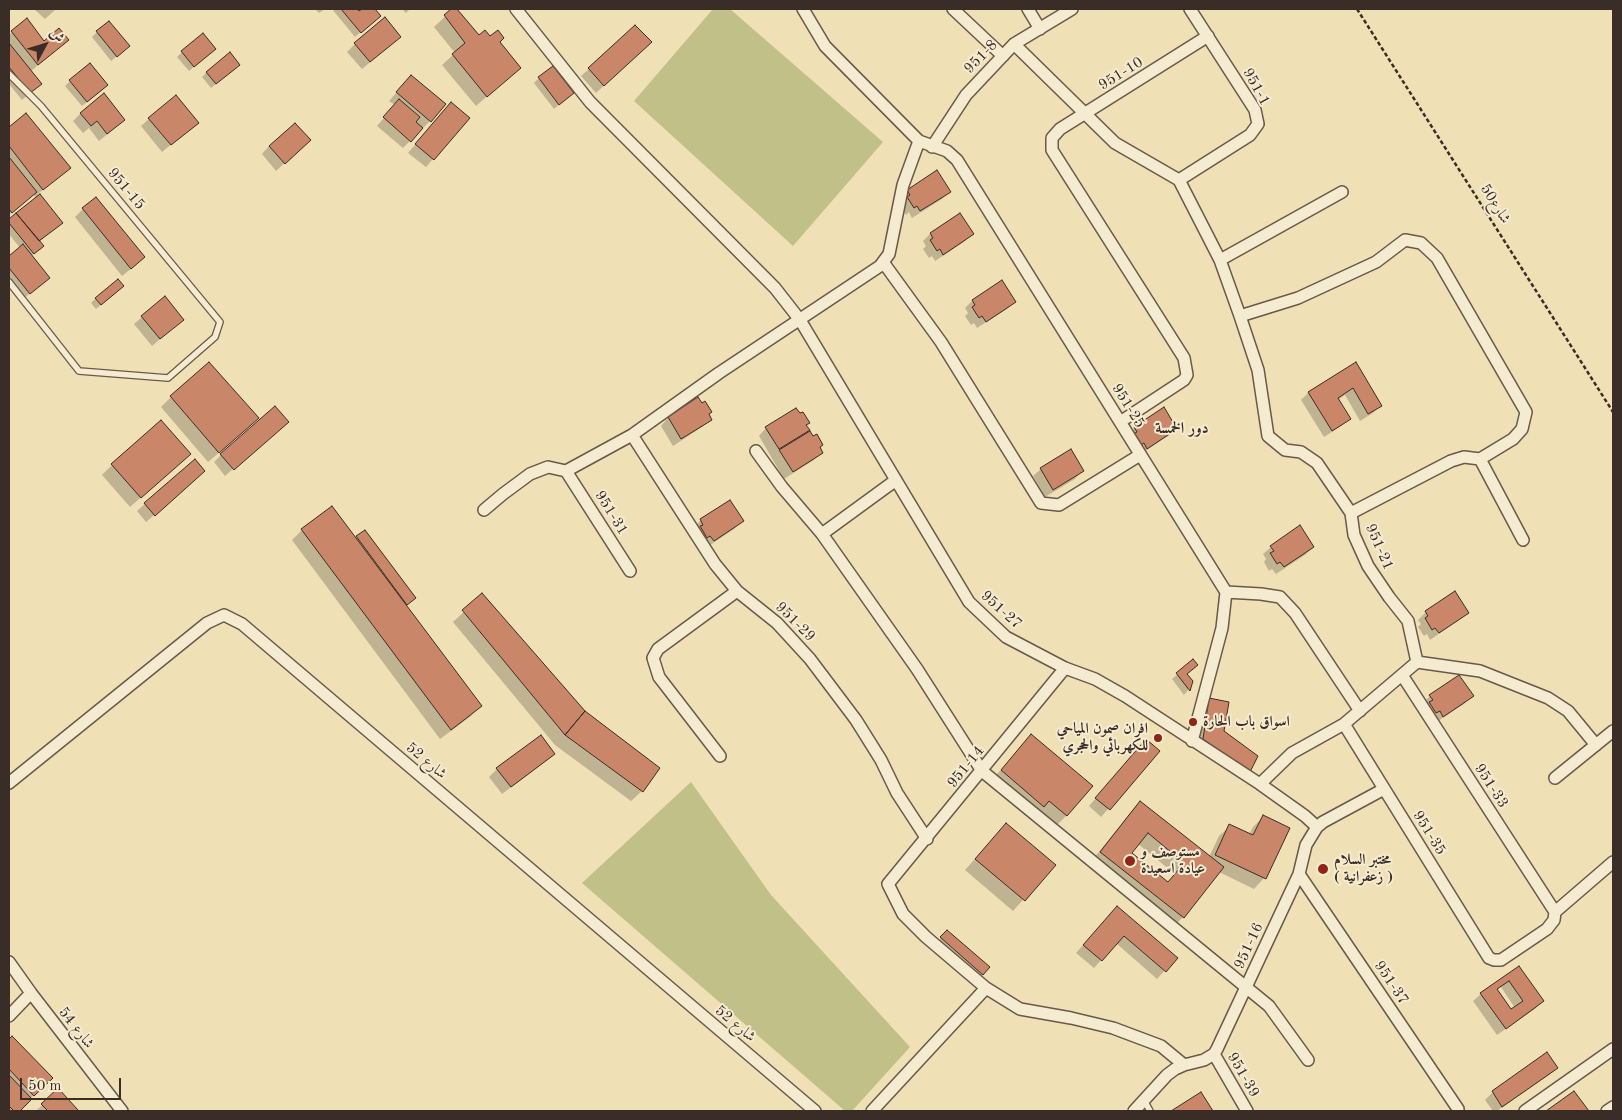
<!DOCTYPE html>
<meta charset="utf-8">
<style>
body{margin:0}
#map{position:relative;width:1622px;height:1120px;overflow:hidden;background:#f0e0b6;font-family:"Old Standard TT",Amiri,serif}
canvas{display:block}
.frame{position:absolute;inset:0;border:10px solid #3a2c26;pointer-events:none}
.north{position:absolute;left:20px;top:20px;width:50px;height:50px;-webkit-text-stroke:4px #f5ebd0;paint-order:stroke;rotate:51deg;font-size:14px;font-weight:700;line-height:20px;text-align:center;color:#3a2c26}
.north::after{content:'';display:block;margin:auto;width:18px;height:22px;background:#3a2c26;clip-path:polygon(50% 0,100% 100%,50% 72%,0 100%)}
.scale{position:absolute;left:20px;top:1078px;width:101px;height:22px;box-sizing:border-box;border:2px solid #3a2c26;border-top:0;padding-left:6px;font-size:15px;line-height:18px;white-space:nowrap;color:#3a2c26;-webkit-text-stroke:4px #f5ebd0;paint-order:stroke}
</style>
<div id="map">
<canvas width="1622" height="1120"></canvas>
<div class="frame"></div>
<div class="north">ش</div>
<div class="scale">50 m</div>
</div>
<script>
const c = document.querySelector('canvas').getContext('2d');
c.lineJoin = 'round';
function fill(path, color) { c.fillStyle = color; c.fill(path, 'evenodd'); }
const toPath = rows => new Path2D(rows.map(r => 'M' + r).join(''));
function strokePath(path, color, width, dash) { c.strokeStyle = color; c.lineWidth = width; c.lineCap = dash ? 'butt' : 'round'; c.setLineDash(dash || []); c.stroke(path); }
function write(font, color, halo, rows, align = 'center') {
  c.font = font + ' "Old Standard TT",Amiri,serif'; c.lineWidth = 4; c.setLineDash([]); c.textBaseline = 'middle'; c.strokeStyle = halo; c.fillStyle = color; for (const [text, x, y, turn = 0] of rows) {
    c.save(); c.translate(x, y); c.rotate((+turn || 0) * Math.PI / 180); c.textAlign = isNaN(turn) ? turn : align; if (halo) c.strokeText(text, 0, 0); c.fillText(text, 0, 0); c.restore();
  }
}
fill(toPath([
 [713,9,730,9,883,142,793,246,634,101],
 [691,782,771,895,910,1047,852,1111,845,1111,582,883]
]), '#c1c088');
fill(toPath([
 [34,9,56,9,45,19],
 [315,9,325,9,319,13],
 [332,9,355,9,359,13,364,9,373,9,379,16,355,37],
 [402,9,410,9,406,13],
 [453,9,455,9,478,36,498,42,519,68,476,106,442,65,455,53,434,27],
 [12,32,44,42,67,40,30,72,40,84,22,100,9,84,9,35],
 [97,32,123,51,111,61,92,37],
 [355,44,392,44,362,69,347,52],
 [642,50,596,93,581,76,589,69],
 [182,52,210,54,189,71,177,57],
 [234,70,211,88,202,77,207,72],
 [539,78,567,98,554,109,534,83],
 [70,81,102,90,82,106,65,86],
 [403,85,430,121,403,148,377,126,395,105,389,101],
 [443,111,433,159,426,167,408,153],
 [81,113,115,128,99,141,89,128,83,133,73,121],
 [26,115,69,168,38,194,61,223,39,242,37,251,31,256,48,278,21,301,9,285,9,258,20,248,9,234,9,221,36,198,33,194,9,215,9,129],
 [149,119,189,130,162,152,141,126],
 [269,146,301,148,276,171,262,154],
 [908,191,949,192,942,199,912,218,909,212,906,215,900,206,900,199],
 [83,209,136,265,122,276,75,217],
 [930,234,972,234,964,242,935,261,932,256,929,258,923,249,926,246,923,241],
 [118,291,96,309,91,303,96,298],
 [973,300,1014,302,1007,309,977,328,974,323,971,325,965,316,968,313,965,308],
 [142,317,183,320,152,346,134,324],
 [1355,364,1381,405,1373,413,1360,421,1345,395,1338,400,1349,418,1341,426,1324,437,1301,400,1308,393],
 [171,397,247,429,208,462,161,407],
 [698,399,710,419,702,427,673,446,661,426,668,418],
 [1164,409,1176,428,1168,436,1139,455,1132,452,1126,443,1129,440,1127,436,1134,428],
 [805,425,821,452,814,460,784,479,759,436,766,428],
 [279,429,225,476,214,462,221,455],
 [194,460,196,479,146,522,137,511],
 [179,464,130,507,102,475,112,465],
 [1041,469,1082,471,1075,479,1045,497,1033,476],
 [730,501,742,521,734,529,706,548,693,528,701,520],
 [302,530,355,539,357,537,414,598,406,606,480,706,470,717,440,739,292,540],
 [1271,547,1313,547,1305,555,1276,574,1272,569,1269,571,1264,562,1266,559,1263,554],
 [1455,593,1467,612,1459,620,1430,640,1427,634,1424,636,1418,627,1421,624,1418,620,1426,612],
 [482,595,642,791,631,801,555,745,453,622],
 [1193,661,1186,674,1192,681,1188,690,1184,695,1172,679],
 [1430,696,1472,696,1464,704,1435,723,1422,704],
 [1210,699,1223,732,1249,772,1242,779,1196,747,1202,707],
 [1031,736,1067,815,1056,826,991,781],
 [1139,748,1159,751,1101,817,1089,806],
 [554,754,546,761,502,794,489,777,497,769],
 [1140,802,1209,857,1219,836,1230,826,1249,835,1253,827,1264,816,1264,878,1254,889,1219,872,1183,917,1172,928,1090,863,1130,813],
 [1138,844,1175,874,1167,883,1130,853],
 [1006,824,1054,865,1013,911,965,870],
 [1110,915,1176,958,1157,979,1116,943,1094,968,1076,953],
 [947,932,983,974,978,979,936,943],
 [1519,967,1543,1001,1535,1009,1497,1035,1473,1001,1481,994],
 [1501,987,1515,1008,1511,1011,1496,990],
 [12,1037,51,1078,18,1111,9,1111,9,1040],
 [1547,1054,1557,1068,1549,1075,1497,1111,1493,1111,1485,1100,1493,1092],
 [58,1090,76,1110,75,1111,38,1111,37,1110]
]), '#0003');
const building = toPath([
 [341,9,357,9,359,11,362,9,375,9,381,16,361,33,341,9],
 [451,9,457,9,479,35,485,30,490,36,498,30,504,38,500,42,521,68,487,97,452,54,465,43,444,15,451,9],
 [385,17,401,37,370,62,354,43,385,17],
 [27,18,44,41,59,28,69,40,38,65,11,31,27,18],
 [109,21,130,46,117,57,96,31,109,21],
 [635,25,652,42,604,86,588,68,635,25],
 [203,33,216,49,194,67,181,51,203,33],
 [9,43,42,84,30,93,9,67,9,43],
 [230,52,240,65,216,84,206,72,230,52],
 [90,63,108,85,87,102,69,80,90,63],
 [553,66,574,93,559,105,538,77,553,66],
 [411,75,446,104,431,122,396,92,411,75],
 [104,93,125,120,107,134,97,121,91,126,80,113,104,93],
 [176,95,199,123,171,145,148,118,176,95],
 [399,99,420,117,416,122,423,128,411,142,383,117,399,99],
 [451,102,470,118,434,160,415,144,451,102],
 [26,113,71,168,43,190,9,146,9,127,26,113],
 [295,123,311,140,285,164,269,146,295,123],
 [9,157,37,192,12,213,9,209,9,157],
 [937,170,951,192,920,211,917,206,914,208,907,197,910,195,907,190,937,170],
 [40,194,63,223,39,241,16,213,40,194],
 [96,197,145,257,131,269,82,208,96,197],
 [16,213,44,246,34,254,9,223,9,219,16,213],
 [960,213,974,234,943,255,940,249,937,251,930,240,933,238,930,233,960,213],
 [23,244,50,278,30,294,9,268,9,256,23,244],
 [118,279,124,286,101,305,95,298,118,279],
 [1002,280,1016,302,986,322,982,316,979,318,972,307,975,305,972,300,1002,280],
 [165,296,184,320,160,339,141,316,165,296],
 [209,362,259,418,219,453,170,396,209,362],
 [1356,362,1382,406,1368,414,1353,388,1338,398,1351,419,1332,431,1308,392,1356,362],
 [698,397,702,403,705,401,712,412,709,414,712,420,681,439,668,417,698,397],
 [275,406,289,422,234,470,220,454,275,406],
 [1164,407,1177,429,1147,449,1144,443,1141,445,1133,434,1137,432,1134,427,1164,407],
 [796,408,800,413,803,412,810,423,806,425,810,430,779,449,765,427,796,408],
 [161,420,191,454,141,498,111,464,161,420],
 [810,431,813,436,817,434,823,445,820,447,823,453,793,472,779,450,810,431],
 [1071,449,1084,471,1053,490,1040,468,1071,449],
 [195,459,205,471,155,516,144,503,195,459],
 [730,500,744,521,714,541,710,536,707,538,700,526,703,525,700,519,730,500],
 [332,506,482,706,451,730,301,529,332,506],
 [1300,525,1314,547,1284,567,1280,562,1277,564,1270,553,1274,551,1270,546,1300,525],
 [365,530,416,598,407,605,356,536,365,530],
 [1455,591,1469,613,1439,633,1435,628,1432,630,1425,618,1428,616,1425,611,1455,591],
 [482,593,585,711,565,735,462,610,482,593],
 [1193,659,1198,665,1187,674,1193,681,1190,691,1176,673,1193,659],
 [1459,675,1474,696,1443,717,1440,711,1436,713,1429,702,1433,700,1429,695,1459,675],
 [1209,698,1229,702,1224,731,1258,756,1250,772,1203,739,1209,698],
 [585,711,660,768,643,792,565,735,585,711],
 [1031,734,1093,786,1067,816,1049,801,1044,807,1001,770,1031,734],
 [541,735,555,754,511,787,496,768,541,735],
 [1146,739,1160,751,1110,810,1095,798,1146,739],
 [1140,801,1224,867,1184,918,1100,852,1140,801],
 [1148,833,1184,863,1168,882,1132,853,1148,833],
 [1263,815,1290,828,1266,879,1215,855,1229,824,1253,835,1263,815],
 [1006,823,1056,865,1025,901,975,859,1006,823],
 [1117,906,1178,958,1166,972,1124,936,1102,961,1083,945,1117,906],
 [947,930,990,967,983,975,940,937,947,930],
 [1519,966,1544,1001,1506,1029,1480,993,1519,966],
 [1509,981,1523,1001,1511,1009,1497,989,1509,981],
 [12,1036,53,1078,34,1096,9,1069,9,1039,12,1036],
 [1547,1052,1558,1068,1502,1107,1492,1091,1547,1052],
 [9,1075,32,1099,20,1111,14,1111,9,1106,9,1075],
 [58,1088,78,1110,77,1111,48,1111,41,1104,58,1088],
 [1574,1091,1589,1111,1546,1111,1574,1091],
 [1201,1092,1213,1111,1171,1111,1201,1092]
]);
fill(building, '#ca8668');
strokePath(building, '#3a2c26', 1);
const lane = toPath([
 [9,74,41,106,220,322,215,337,168,378,79,371,9,282],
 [1144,1100,1150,1111]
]);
const street = toPath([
 [516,9,590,102,775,288,800,320,969,602,1006,637,1065,668,1095,679,1125,696,1260,784,1305,816,1317,827],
 [803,9,825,46,919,141,947,151,957,160,1226,592,1261,594,1280,597,1295,613,1360,711],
 [953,9,1003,56],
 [1028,9,1040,29],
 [1014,44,1115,143,1179,180,1220,260,1240,316,1258,370,1268,436,1285,450,1301,452,1317,463,1351,513,1354,535,1368,566,1389,597,1408,621,1417,662],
 [932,147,966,95,1014,44,1072,9],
 [1179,180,1250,135,1258,124,1255,110,1190,9],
 [1220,260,1342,192],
 [883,262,941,342,1041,503,1059,505,1140,455],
 [1240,316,1298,298,1376,262,1405,240,1421,243,1437,258,1526,412,1522,429,1513,439,1480,459,1464,457,1451,461,1351,513],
 [1120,422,1184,380,1187,375,1184,358,1052,150,1052,138,1060,129,1208,36],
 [632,435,715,564,737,591,777,623,810,659,856,720,881,760,897,793,927,839],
 [756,451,782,487,822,534,917,669,982,771,1269,1006,1308,1060],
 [1480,459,1523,540],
 [566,471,630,571],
 [484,510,503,494,530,474,548,467,566,471,632,435,719,373,880,266,889,254,903,185,919,141],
 [822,534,896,480],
 [1417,662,1480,671,1548,698,1568,711,1596,745],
 [1065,668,888,884,903,914,926,937,986,988,1020,1009,1071,1018,1113,1028,1161,1046,1184,1065],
 [1402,675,1555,912],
 [1344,724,1489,958,1494,960,1501,960,1547,929,1554,920,1555,912,1613,862],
 [1192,741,1222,628,1226,592],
 [720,756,659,677,653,658,658,649,737,591],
 [1555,778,1613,731],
 [9,783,207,623,224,615,242,624,815,1111],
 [1260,784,1292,753,1344,724,1417,662],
 [1299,874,1458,1109],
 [9,962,31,993,122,1111],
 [9,1016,31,993],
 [1214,1054,1247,1111],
 [872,1111,986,988],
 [1134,1111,1167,1075,1175,1069,1184,1065,1204,1060,1214,1054,1217,1049,1299,874,1306,845,1317,827,1323,822,1384,789],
 [1525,1111,1613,1049],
 [1607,1111,1613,1107]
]);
strokePath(lane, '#68594a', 8);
strokePath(street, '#68594a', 14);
strokePath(toPath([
 [1357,9,1613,412]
]), '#3a2c26', 2.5, [4, 2.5]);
strokePath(lane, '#f5ebd0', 5.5);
strokePath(street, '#f5ebd0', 11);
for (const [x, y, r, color] of [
 [1193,722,5,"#8f2418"],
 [1158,738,5,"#8f2418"],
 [1130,861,6,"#8f2418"],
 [1323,869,6,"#8f2418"]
]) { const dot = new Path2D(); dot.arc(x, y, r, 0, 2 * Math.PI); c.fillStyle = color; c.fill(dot); strokePath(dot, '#f5ebd0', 2); }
write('15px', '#3a2c26', '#f5ebd0', [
 ["951-8",981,57,-46],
 ["951-10",1121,74,-32],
 ["951-1",1256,87,61],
 ["951-15",126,189,50],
 ["شارع50",1495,204,58],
 ["951-25",1128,406,58],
 ["951-31",611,513,58],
 ["951-21",1379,547,66],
 ["951-27",1001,610,42],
 ["951-29",795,622,45],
 ["شارع 52",426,761,40],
 ["951-14",966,767,-51],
 ["951-33",1491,786,57],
 ["951-35",1429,833,58],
 ["951-16",1249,946,-65],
 ["951-37",1391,983,56],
 ["شارع 52",735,1024,40],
 ["شارع 54",76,1028,52],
 ["951-39",1243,1075,60]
]);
write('bold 15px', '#3a2c26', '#f5ebd0', [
 ["اسواق باب الحارة",1203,722],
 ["افران صمون المياحي",1148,729,"right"],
 ["للكهربائي والحجري",1148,746,"right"],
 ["مستوصف و",1141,852],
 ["عيادة اسعيدة",1141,869],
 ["مختبر السلام",1334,860],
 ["( زعفرانية )",1334,877]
], 'left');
write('bold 16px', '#3a2c26', '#f5ebd0', [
 ["دور الخمسة",1182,429]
]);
</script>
